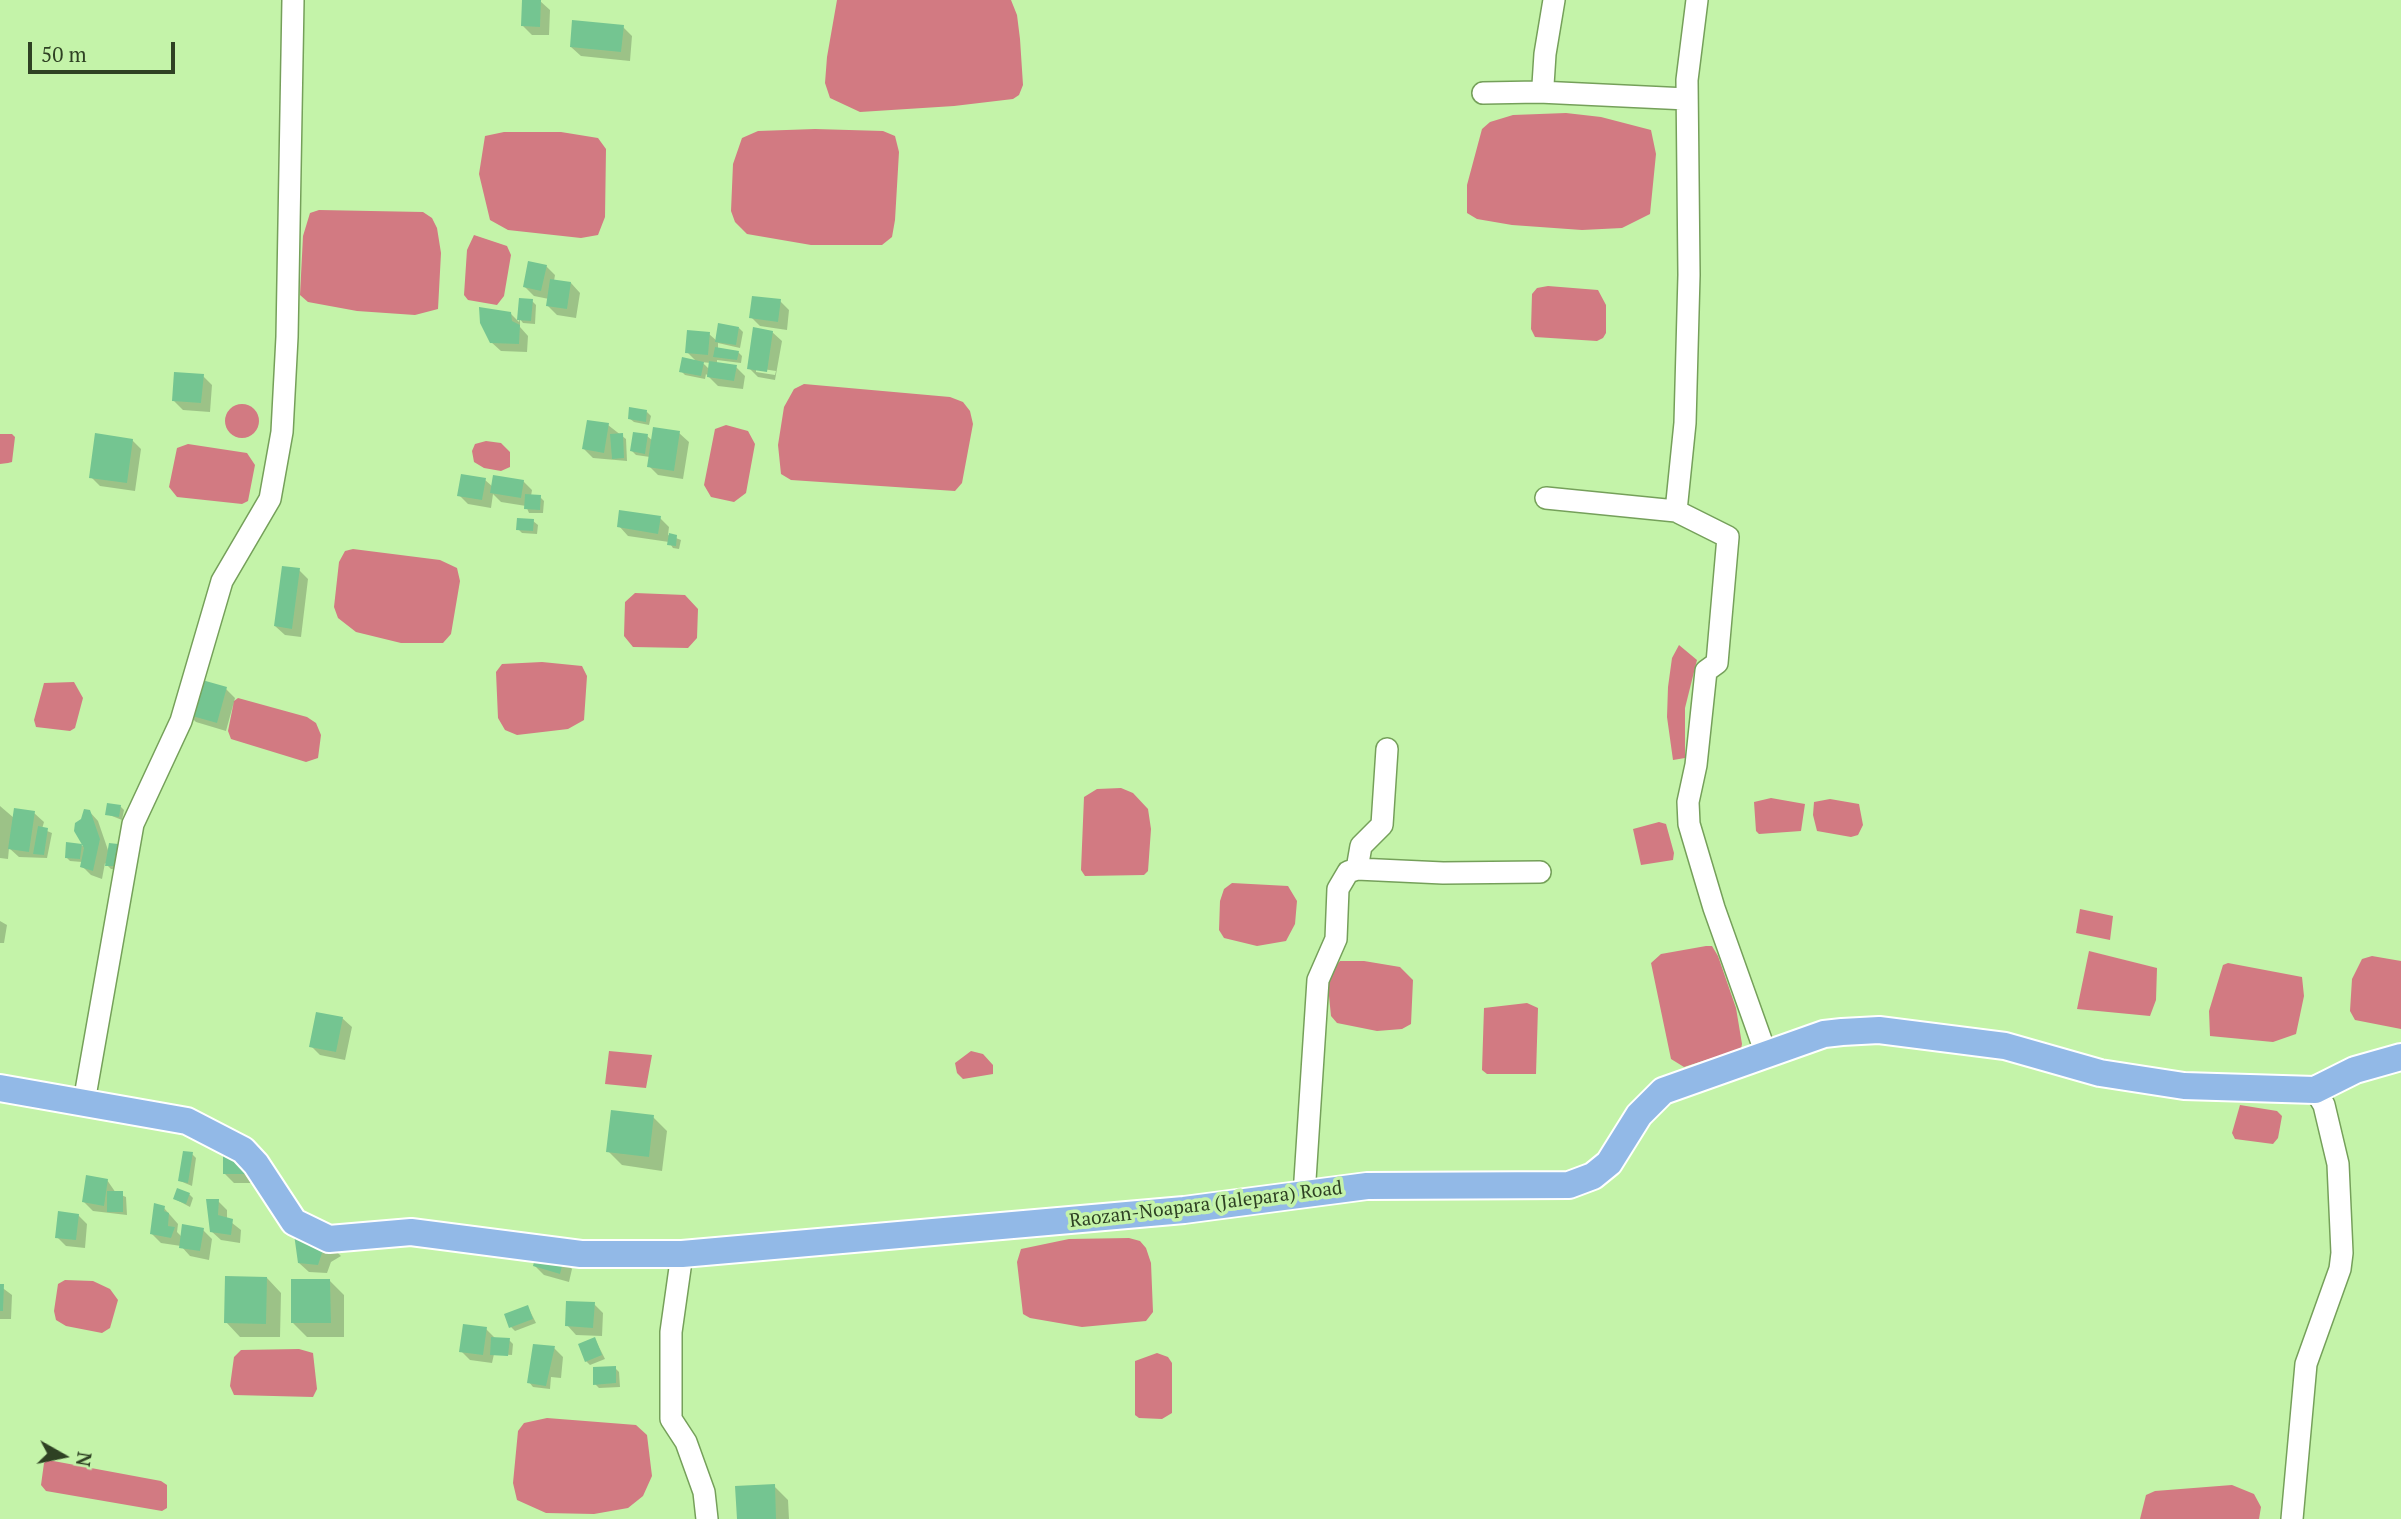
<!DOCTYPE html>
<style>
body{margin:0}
#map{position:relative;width:2401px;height:1519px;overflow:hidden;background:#c4f3a9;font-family:"PT Serif",serif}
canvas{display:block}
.north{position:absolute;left:28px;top:1421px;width:70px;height:70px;-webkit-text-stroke:5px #c4f3a9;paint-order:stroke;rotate:99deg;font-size:19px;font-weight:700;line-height:28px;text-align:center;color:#2e4123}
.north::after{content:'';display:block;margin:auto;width:24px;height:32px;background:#2e4123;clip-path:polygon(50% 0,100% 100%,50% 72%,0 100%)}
.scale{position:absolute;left:28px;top:42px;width:147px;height:32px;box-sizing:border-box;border:4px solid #2e4123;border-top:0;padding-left:9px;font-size:21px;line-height:24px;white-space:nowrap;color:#2e4123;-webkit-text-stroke:5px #c4f3a9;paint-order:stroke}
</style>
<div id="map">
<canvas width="2401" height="1519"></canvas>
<div class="north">N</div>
<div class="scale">50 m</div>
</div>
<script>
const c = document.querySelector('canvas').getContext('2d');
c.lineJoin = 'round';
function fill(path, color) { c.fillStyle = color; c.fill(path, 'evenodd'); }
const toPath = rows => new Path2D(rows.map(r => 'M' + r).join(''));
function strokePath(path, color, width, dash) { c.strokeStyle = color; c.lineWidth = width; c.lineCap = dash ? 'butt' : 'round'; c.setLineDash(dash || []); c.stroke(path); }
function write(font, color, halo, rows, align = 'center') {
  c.font = font + ' "PT Serif",serif'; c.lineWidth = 7; c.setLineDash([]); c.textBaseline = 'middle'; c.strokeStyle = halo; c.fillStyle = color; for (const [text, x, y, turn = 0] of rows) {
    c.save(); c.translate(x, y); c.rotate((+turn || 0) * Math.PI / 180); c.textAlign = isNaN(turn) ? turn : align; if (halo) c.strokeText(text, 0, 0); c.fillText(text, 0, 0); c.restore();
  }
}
fill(toPath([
 [837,0,1011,0,1017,15,1020,39,1023,85,1019,95,1013,99,954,106,860,112,830,98,825,83,827,57],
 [1566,113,1601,117,1651,130,1656,154,1650,214,1622,228,1582,230,1512,225,1477,219,1467,213,1467,185,1482,129,1490,122,1513,115],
 [815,129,883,131,895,136,899,152,895,220,892,237,882,245,811,245,747,234,735,222,731,211,733,164,742,138,758,131],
 [504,132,561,132,598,138,606,149,605,217,598,235,581,238,508,230,490,220,479,174,485,136],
 [319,210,423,212,432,218,437,228,441,253,438,309,415,315,357,311,308,302,300,295,303,236,310,213],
 [474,235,507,246,511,255,504,296,497,305,468,300,464,295,467,250],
 [1548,286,1598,290,1606,305,1606,333,1603,338,1597,341,1535,337,1531,329,1532,294,1537,288],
 [804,384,950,397,963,402,970,411,973,424,962,483,955,491,791,480,781,474,778,445,784,407,794,389],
 '225 421a17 17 0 1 1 34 0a17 17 0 1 1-34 0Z',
 [726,425,748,431,755,444,746,493,734,502,711,497,704,485,715,429],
 [0,434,12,434,15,437,12,462,8,463,0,464],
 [486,441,501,443,510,452,510,467,501,471,484,468,474,462,472,451,475,444],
 [188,444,247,453,255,465,248,501,242,504,177,497,169,487,177,448],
 [353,549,440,560,457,568,460,581,451,634,443,643,401,643,356,632,338,618,334,607,339,562,345,551],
 [635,593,685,595,698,609,697,638,688,648,633,647,624,636,625,602],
 [1679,645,1697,660,1685,708,1685,758,1673,760,1667,717,1668,687,1672,658],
 [542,662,582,666,587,676,584,720,568,729,517,735,505,730,498,718,496,672,502,664],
 [74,682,83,698,75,728,70,731,36,727,34,720,44,683],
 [238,698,307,717,316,723,321,735,318,758,306,762,231,739,228,731,234,701],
 [1121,788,1133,793,1148,809,1151,829,1148,871,1144,875,1085,876,1081,870,1084,797,1097,789],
 [1771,798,1805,804,1801,831,1759,834,1756,831,1754,802],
 [1830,799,1859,804,1863,825,1858,835,1851,837,1817,831,1813,815,1814,802],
 [1659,822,1666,824,1674,853,1673,860,1641,865,1633,829],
 [1232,883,1288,886,1297,901,1295,924,1286,941,1257,946,1224,938,1219,930,1220,901,1224,889],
 [2080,909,2113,916,2110,940,2076,933],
 [1706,946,1712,946,1718,956,1736,1008,1742,1044,1741,1049,1684,1067,1671,1059,1651,963,1661,954],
 [2089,951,2157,968,2156,1000,2150,1016,2077,1009],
 [2372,956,2401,961,2401,1029,2355,1020,2350,1011,2352,979,2362,959],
 [1340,961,1364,961,1400,967,1413,980,1411,1024,1402,1029,1377,1031,1337,1023,1331,1016,1328,986,1329,975],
 [2228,963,2302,977,2304,996,2296,1034,2273,1042,2210,1036,2209,1011,2223,965],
 [1527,1003,1538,1008,1536,1074,1487,1074,1482,1070,1484,1008],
 [609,1051,652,1055,646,1088,605,1084],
 [971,1051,983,1054,993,1065,993,1074,963,1079,957,1073,955,1063],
 [2240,1105,2277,1111,2282,1116,2278,1138,2273,1144,2235,1139,2232,1133],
 [1129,1238,1140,1241,1146,1248,1151,1263,1153,1312,1146,1321,1082,1327,1030,1318,1023,1314,1017,1262,1021,1249,1069,1239],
 [65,1280,93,1281,110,1289,118,1300,110,1328,102,1333,66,1326,56,1320,54,1311,58,1284],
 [299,1349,313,1353,317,1389,313,1397,234,1395,230,1386,234,1357,241,1350],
 [1157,1353,1168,1357,1172,1363,1172,1413,1162,1419,1139,1418,1135,1415,1135,1361],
 [547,1418,636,1425,647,1435,652,1476,643,1496,628,1508,594,1514,546,1513,517,1500,513,1483,518,1431,524,1423],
 [48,1460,161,1481,167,1485,167,1508,162,1511,46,1491,41,1485,44,1463],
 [2232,1485,2254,1494,2261,1507,2259,1519,2140,1519,2146,1495,2155,1491]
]), '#d27a82');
fill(toPath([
 [540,1,550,10,549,35,532,35,523,26],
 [623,27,632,36,630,61,581,56,571,47],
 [546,266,555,275,554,281,571,283,580,293,576,318,557,315,548,306,549,299,534,296,525,287],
 [521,300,532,301,536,305,535,324,523,323,520,319,520,327,528,336,527,352,501,351,491,342,511,314,519,322],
 [780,301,789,310,787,330,760,326,751,317],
 [739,328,743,332,740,348,718,343,718,350,738,352,742,356,741,363,717,360,717,364,736,367,745,376,743,389,718,386,706,374,705,379,685,375,681,371,697,362,687,352,709,334,717,341],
 [701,362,711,363,710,370,705,365],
 [772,332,782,341,775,380,758,377,749,368],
 [756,368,776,371,775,375,756,372],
 [203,376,212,385,210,412,183,410,174,401],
 [647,412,651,416,649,425,634,422,629,418],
 [608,425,626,439,627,461,593,458,584,449],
 [679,433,689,442,683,479,658,475,649,466,650,457,636,455,632,451,647,436,653,441],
 [132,440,141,449,135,491,100,486,91,477],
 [485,480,493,487,523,481,532,490,531,496,540,497,544,501,543,513,529,513,526,506,501,502,493,494,491,508,468,504,459,495],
 [660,518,669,527,668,535,681,540,679,549,673,548,669,542,628,536,619,526],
 [533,521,538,525,537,534,522,533,518,529],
 [299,570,308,579,301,637,285,635,275,626],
 [226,689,235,698,226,731,196,722,187,713],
 [0,806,14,818,34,813,44,822,42,829,52,833,47,858,19,857,9,848,8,859,0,858],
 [120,806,124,810,122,820,107,814],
 [89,811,98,821,109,853,117,846,121,850,122,870,111,869,105,863,102,879,91,875,82,866,82,862,70,861,66,857,68,844,85,846],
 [0,921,7,925,4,943,0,943],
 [342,1018,352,1027,345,1060,320,1055,311,1046],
 [653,1117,667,1131,662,1171,622,1165,608,1151],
 [225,1151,256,1183,234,1183,225,1174],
 [192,1154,196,1158,192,1186,180,1181],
 [107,1180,116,1193,126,1197,127,1215,93,1211,84,1202],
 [189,1194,193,1198,190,1207,175,1199],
 [218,1201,227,1210,227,1219,241,1230,240,1243,221,1240,211,1231],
 [164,1208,178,1224,177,1232,182,1237,203,1230,212,1239,209,1260,190,1256,181,1246,161,1243,152,1234],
 [78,1215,87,1224,85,1248,66,1246,57,1237],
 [329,1244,341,1256,331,1262,327,1273,309,1272,299,1263],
 [563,1259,572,1269,569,1282,544,1275,535,1266],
 [267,1278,281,1293,280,1337,240,1337,226,1322],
 [329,1280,344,1295,344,1337,307,1337,293,1323],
 [0,1286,12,1295,11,1319,0,1319],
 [594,1304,603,1313,602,1336,576,1335,567,1325],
 [528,1307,536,1323,515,1331,511,1327],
 [486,1329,495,1338,509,1340,513,1344,512,1355,494,1354,492,1363,470,1360,461,1351],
 [595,1339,605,1359,590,1365,586,1361],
 [554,1348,563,1357,561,1378,551,1377,550,1389,533,1387,529,1382],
 [615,1368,619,1372,620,1387,599,1388,595,1384],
 [774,1486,788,1500,789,1519,739,1519]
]), '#0003');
fill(toPath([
 [522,0,541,0,540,27,521,26],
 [572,20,624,25,621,52,570,47],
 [528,261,547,265,541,291,523,287],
 [550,279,571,282,567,309,546,306],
 [752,296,781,299,778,322,749,318],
 [519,298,533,299,531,321,517,320],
 [479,307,511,312,512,321,520,325,519,344,490,343,480,323],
 [718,323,739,327,736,345,715,342],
 [753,327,773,331,767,372,747,369],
 [687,330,710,332,708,355,685,353],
 [715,347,739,351,737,360,713,357],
 [682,357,704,362,701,376,679,372],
 [709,361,737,365,734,381,707,377],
 [174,372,204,374,201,403,172,401],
 [629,407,647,410,646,422,628,419],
 [587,420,609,423,604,453,582,449],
 [653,427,680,431,674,471,647,467],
 [633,432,648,434,645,454,630,451],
 [95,433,133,439,127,483,89,478],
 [623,433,624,458,612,459,610,434],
 [461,474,486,478,482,500,457,496],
 [493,475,524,480,521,498,490,493],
 [525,494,541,495,540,510,524,509],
 [619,510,661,516,658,534,617,527],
 [517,518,534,519,533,531,516,530],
 [669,533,677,535,676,546,667,545],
 [282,566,300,568,292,629,274,626],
 [195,678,227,687,217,723,185,714],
 [107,803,121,805,119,817,105,815],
 [14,808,35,811,29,852,8,849],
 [84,809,90,810,100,839,93,871,80,867,84,848,74,831,75,823,81,819],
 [38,826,48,828,44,855,33,854],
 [66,842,82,844,80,859,65,858],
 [109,843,118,844,118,866,105,866],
 [316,1012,343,1017,336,1052,309,1047],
 [611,1110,654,1115,649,1157,606,1152],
 [223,1149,247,1149,247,1174,223,1174],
 [183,1151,193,1152,188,1183,178,1181],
 [86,1175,108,1179,104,1206,82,1202],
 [177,1188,190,1193,186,1204,173,1199],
 [107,1191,123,1191,123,1212,107,1212],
 [206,1199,219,1199,218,1215,233,1219,231,1235,210,1232],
 [154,1203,165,1206,164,1211,169,1213,168,1226,175,1227,171,1238,150,1234],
 [58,1211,79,1214,76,1240,55,1238],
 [182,1224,204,1228,200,1251,179,1248],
 [294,1234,333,1247,322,1253,318,1265,298,1263],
 [537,1250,564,1258,560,1274,533,1266],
 [225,1276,267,1277,266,1324,224,1323],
 [291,1279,330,1279,331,1323,291,1323],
 [0,1284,4,1284,3,1311,0,1311],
 [566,1301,595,1302,593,1328,565,1326],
 [528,1305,533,1319,509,1328,504,1314],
 [463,1324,487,1327,483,1355,459,1352],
 [491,1337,510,1338,508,1356,490,1355],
 [595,1337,602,1355,585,1362,578,1344],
 [533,1344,555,1346,546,1386,527,1383],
 [616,1366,616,1383,593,1385,593,1367],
 [775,1484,776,1519,737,1519,735,1486]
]), '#74c591');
const minor = toPath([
 [1697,0,1687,80,1689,275,1685,423,1676,511,1728,537,1717,663,1706,671,1696,765,1688,802,1689,824,1714,908,1766,1054],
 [1547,92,1543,85,1545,54,1554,0],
 [1483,93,1539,92,1687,99],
 [1546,498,1676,511],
 [1357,869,1361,846,1382,825,1387,749],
 [84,1102,133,824,181,721,222,581,270,499,282,432,287,337,293,0],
 [1304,1195,1318,980,1336,939,1338,889,1348,872,1357,869,1443,873,1540,872],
 [682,1254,671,1332,671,1419,686,1442,704,1492,707,1519],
 [2292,1519,2306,1364,2340,1269,2342,1253,2338,1164,2324,1105,2315,1090]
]);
const major = toPath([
 [0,1088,187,1121,243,1150,256,1164,294,1222,329,1239,411,1232,581,1254,682,1254,1184,1210,1367,1186,1569,1185,1593,1176,1609,1163,1639,1115,1663,1091,1824,1034,1842,1032,1879,1030,2005,1046,2100,1073,2184,1086,2315,1090,2355,1070,2401,1057]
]);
strokePath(minor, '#75a05a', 24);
strokePath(major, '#fff', 30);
strokePath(minor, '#fff', 21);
strokePath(major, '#92b9e7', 26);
write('19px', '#2e4123', '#c4f3a9', [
 ["Raozan-Noapara (Jalepara) Road",1206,1205,-7]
]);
</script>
